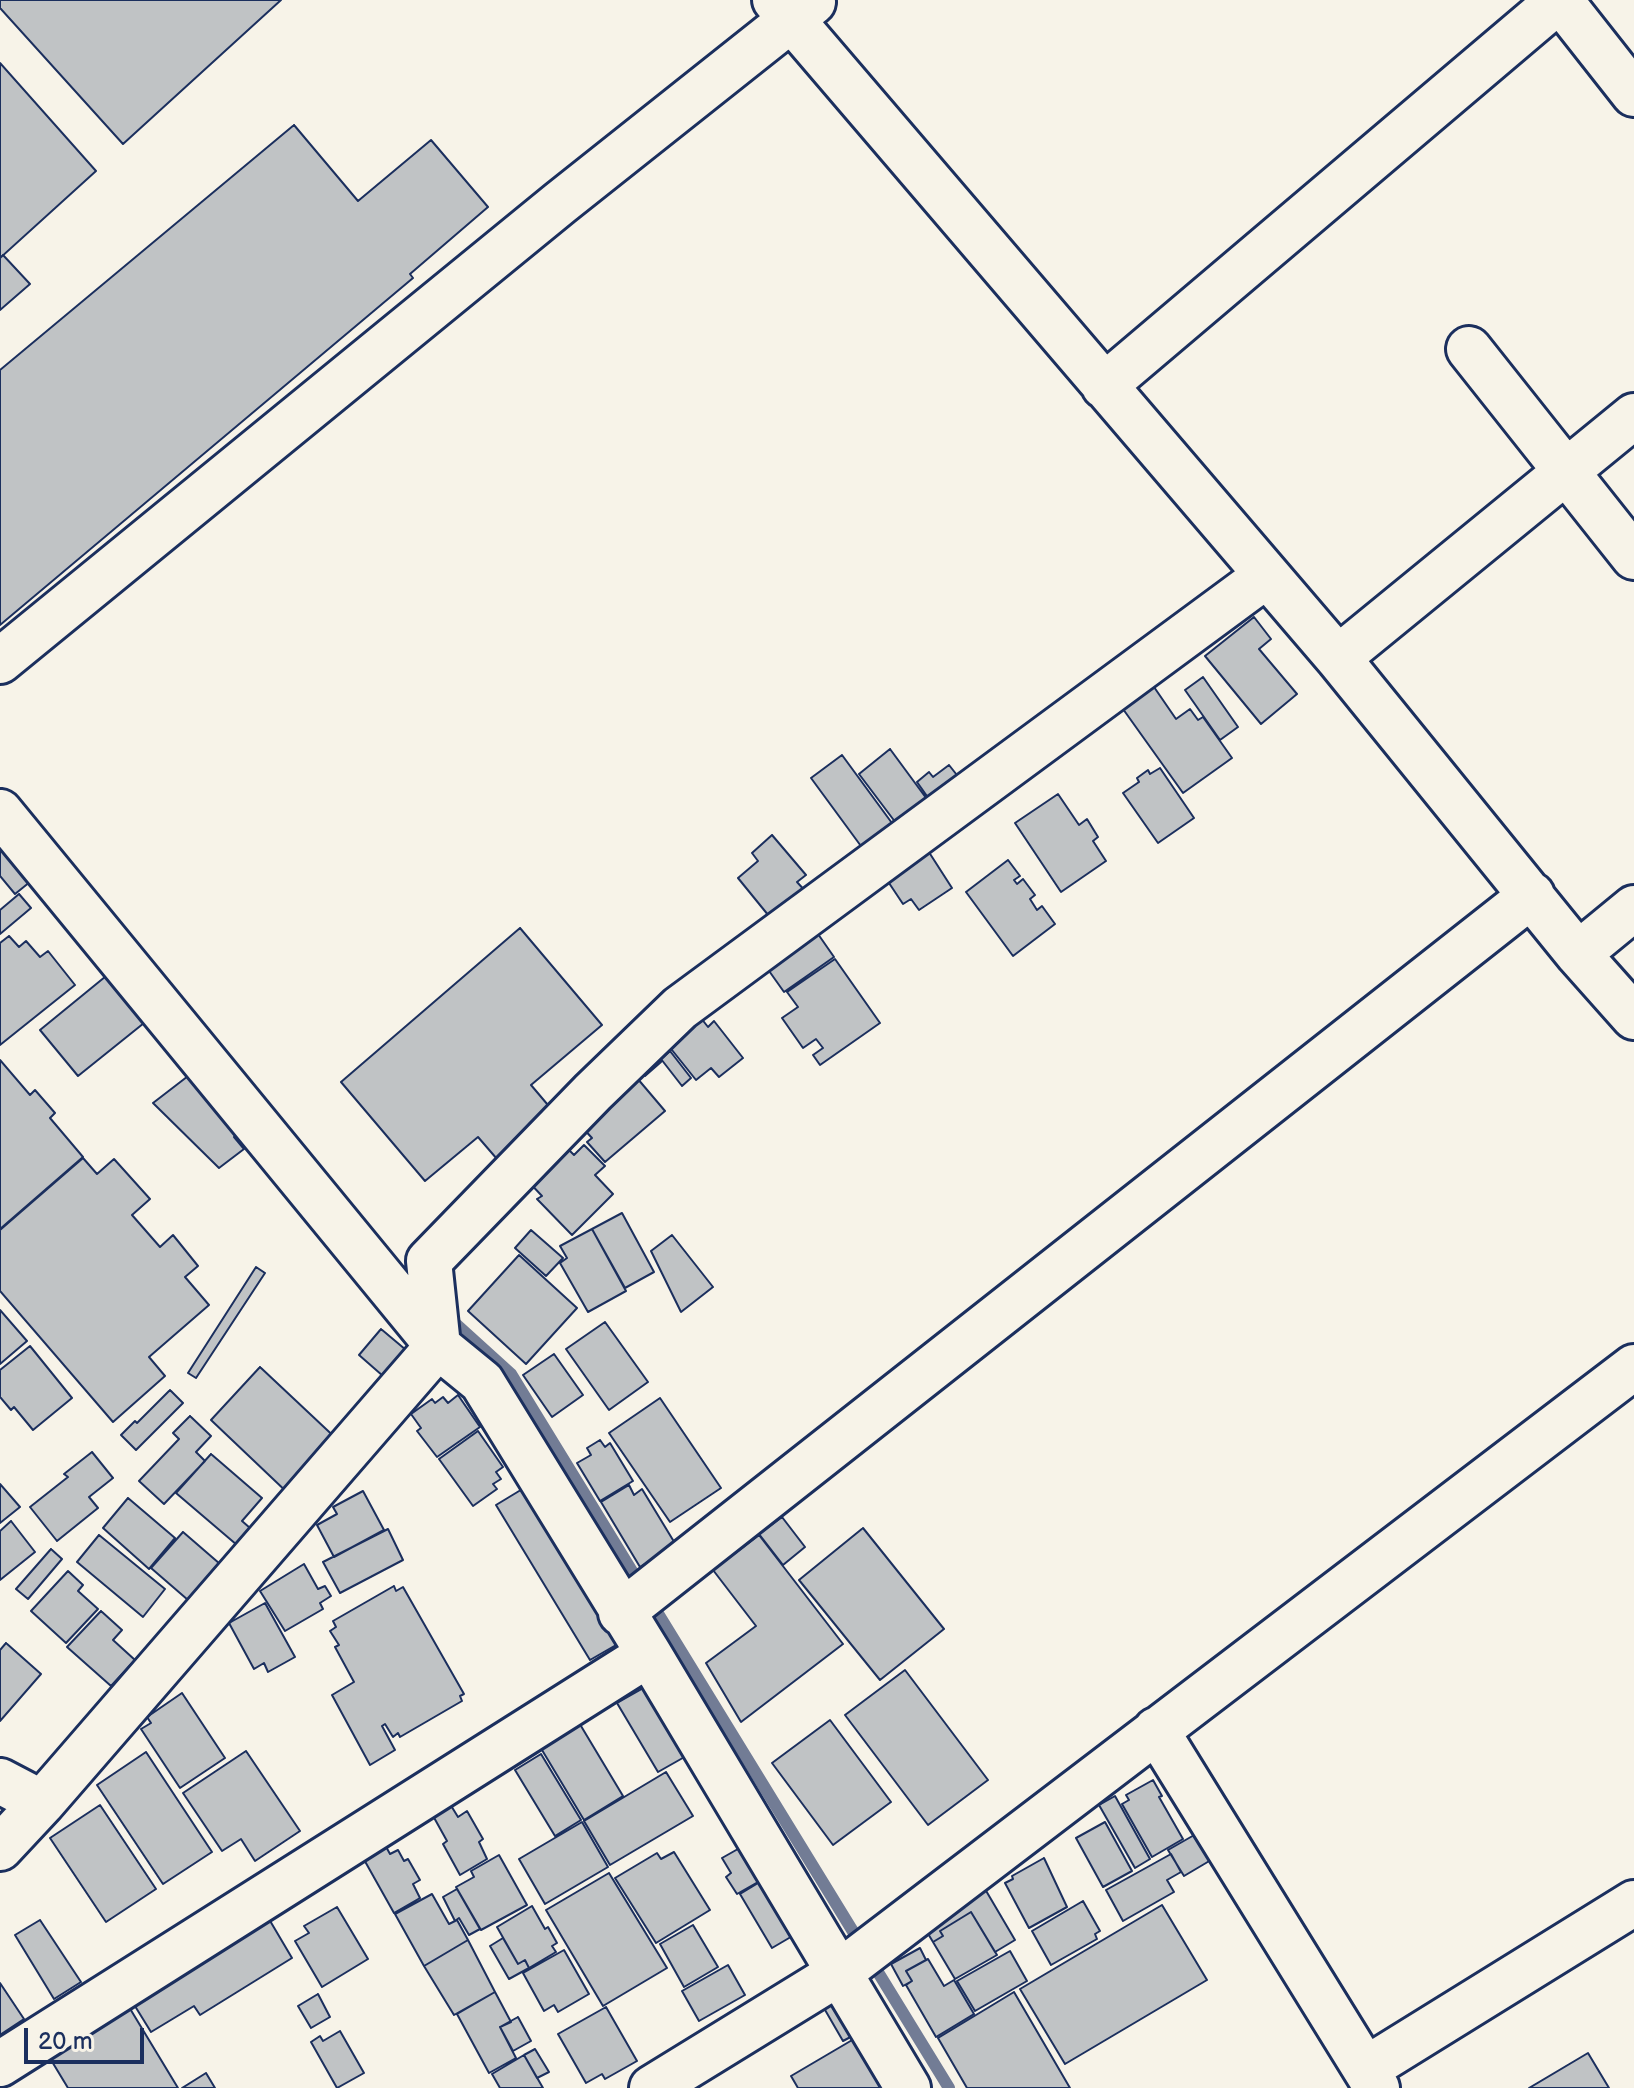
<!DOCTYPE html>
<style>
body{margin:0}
#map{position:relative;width:1634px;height:2088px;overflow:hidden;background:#f7f3e8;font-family:"Balsamiq Sans",sans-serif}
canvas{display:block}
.scale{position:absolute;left:24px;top:2028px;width:120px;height:36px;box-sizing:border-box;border:4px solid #1b2f5e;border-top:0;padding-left:10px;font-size:24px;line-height:28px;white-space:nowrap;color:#1b2f5e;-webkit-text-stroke:6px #f7f3e8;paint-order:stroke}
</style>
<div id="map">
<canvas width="1634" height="2088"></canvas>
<div class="scale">20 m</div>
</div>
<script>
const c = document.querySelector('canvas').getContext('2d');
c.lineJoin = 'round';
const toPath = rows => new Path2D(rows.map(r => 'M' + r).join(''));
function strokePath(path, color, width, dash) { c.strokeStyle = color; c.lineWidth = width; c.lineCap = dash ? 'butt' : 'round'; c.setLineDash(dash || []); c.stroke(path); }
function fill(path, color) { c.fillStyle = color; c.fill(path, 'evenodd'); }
strokePath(toPath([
 [447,1316,511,1374,949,2088]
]), '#727c95', 12);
const building = toPath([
 [0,0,281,0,123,144,0,8,0,0],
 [0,63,96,171,0,258,0,63],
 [294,125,358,201,431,140,488,207,410,274,413,278,0,625,0,370,294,125],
 [3,255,30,284,0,310,0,258,3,255],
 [1254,617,1271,639,1259,649,1297,694,1261,724,1205,656,1254,617],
 [1203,677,1238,727,1220,740,1185,690,1203,677],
 [1154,687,1176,719,1190,709,1198,720,1203,717,1232,758,1183,793,1123,709,1154,687],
 [890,749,932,806,902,831,859,774,890,749],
 [842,755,900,834,869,857,811,778,842,755],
 [949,765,964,784,934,806,917,782,929,772,933,777,949,765],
 [1160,768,1194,818,1158,843,1123,793,1139,782,1137,778,1148,770,1150,774,1160,768],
 [1058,794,1079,825,1087,819,1098,837,1093,841,1106,861,1061,892,1015,823,1058,794],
 [0,823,41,873,15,894,0,876,0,823],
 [772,835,806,875,797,882,807,893,773,921,738,878,758,861,752,853,772,835],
 [925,846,952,888,919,910,911,899,903,904,883,874,925,846],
 [1008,860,1020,876,1014,880,1017,884,1023,879,1035,895,1030,899,1037,910,1042,906,1055,924,1013,956,966,892,1008,860],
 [19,894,31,908,0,934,0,910,19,894],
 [820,920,826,928,818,934,834,957,784,992,762,961,820,920],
 [520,928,602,1025,531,1085,553,1111,497,1159,478,1137,425,1181,341,1082,520,928],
 [9,936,19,947,26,941,40,957,48,951,75,985,0,1045,0,943,9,936],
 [835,959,880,1023,820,1065,813,1055,823,1048,816,1039,803,1048,782,1018,798,1007,787,992,835,959],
 [111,972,149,1019,78,1076,40,1030,111,972],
 [697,1013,708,1027,714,1021,743,1058,719,1077,711,1068,696,1080,664,1040,697,1013],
 [652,1051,661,1062,645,1076,636,1064,652,1051],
 [670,1051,691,1078,682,1086,661,1059,670,1051],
 [0,1060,30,1095,35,1090,55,1113,50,1118,83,1157,0,1229,0,1060],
 [192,1073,239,1133,234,1137,244,1149,219,1168,153,1103,192,1073],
 [637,1078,665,1111,605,1162,587,1142,592,1138,581,1126,637,1078],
 [563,1144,574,1155,584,1145,605,1166,595,1175,613,1194,572,1235,537,1199,542,1196,527,1180,563,1144],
 [83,1158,97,1174,114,1159,150,1199,132,1215,160,1247,173,1235,198,1266,185,1277,209,1305,149,1357,165,1376,113,1422,0,1291,0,1230,83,1158],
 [622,1213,654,1272,625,1288,592,1229,622,1213],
 [592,1229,626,1291,588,1312,560,1263,567,1258,560,1246,592,1229],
 [531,1230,563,1258,546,1276,515,1248,531,1230],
 [672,1235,713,1287,681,1312,651,1251,672,1235],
 [519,1255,577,1308,526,1364,468,1311,519,1255],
 [256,1267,265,1273,196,1378,188,1373,256,1267],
 [0,1310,27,1341,0,1364,0,1310],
 [605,1322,648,1382,609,1410,566,1349,605,1322],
 [381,1329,406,1350,383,1376,359,1355,381,1329],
 [30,1346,72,1398,33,1430,14,1407,11,1410,0,1397,0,1370,30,1346],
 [554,1354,583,1395,552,1417,523,1375,554,1354],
 [260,1367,342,1444,292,1497,211,1420,260,1367],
 [170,1390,183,1403,136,1450,121,1435,135,1421,137,1423,170,1390],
 [458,1395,480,1427,437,1457,417,1431,421,1428,411,1414,432,1399,435,1403,443,1397,448,1403,458,1395],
 [660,1398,721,1488,670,1522,609,1433,660,1398],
 [190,1416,211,1436,196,1452,205,1461,164,1504,139,1481,179,1439,173,1433,190,1416],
 [478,1431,503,1467,496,1472,501,1479,493,1484,497,1489,473,1506,439,1459,478,1431],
 [600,1440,605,1447,610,1443,633,1481,600,1501,577,1463,591,1455,587,1448,600,1440],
 [92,1452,113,1478,89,1497,98,1508,57,1541,30,1507,68,1477,64,1474,92,1452],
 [211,1454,262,1498,242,1521,258,1535,244,1551,176,1493,211,1454],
 [0,1484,20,1507,0,1523,0,1484],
 [529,1485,623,1641,590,1660,496,1505,529,1485],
 [629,1485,634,1495,642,1489,676,1545,640,1567,601,1502,629,1485],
 [363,1491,384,1530,334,1557,317,1525,337,1514,333,1507,363,1491],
 [128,1498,175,1538,149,1569,103,1528,128,1498],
 [782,1517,805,1547,783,1565,759,1534,782,1517],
 [11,1521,35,1552,0,1580,0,1531,11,1521],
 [863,1528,944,1629,880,1680,799,1580,863,1528],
 [388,1529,403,1560,340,1593,323,1562,388,1529],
 [183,1532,220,1564,188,1600,151,1568,183,1532],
 [99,1535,165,1589,143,1617,77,1562,99,1535],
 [759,1535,843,1644,741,1722,706,1663,756,1626,713,1570,759,1535],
 [51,1549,62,1559,28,1599,16,1589,51,1549],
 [304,1564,318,1589,325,1586,331,1596,320,1603,323,1609,285,1631,260,1591,304,1564],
 [68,1571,83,1585,78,1591,98,1609,66,1643,31,1611,68,1571],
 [394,1586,396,1591,403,1587,464,1694,460,1696,462,1701,400,1737,398,1733,393,1737,385,1724,382,1726,395,1750,370,1765,332,1695,354,1682,335,1647,339,1645,330,1631,336,1627,333,1621,394,1586],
 [265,1603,295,1657,268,1672,264,1663,254,1669,229,1623,265,1603],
 [101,1611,122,1630,113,1640,135,1660,111,1686,67,1647,101,1611],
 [6,1643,41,1674,0,1721,0,1650,6,1643],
 [905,1670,988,1780,928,1825,845,1715,905,1670],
 [647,1686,688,1755,658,1772,617,1703,647,1686],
 [182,1693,225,1758,180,1788,141,1729,151,1723,147,1717,182,1693],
 [830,1720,891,1802,833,1845,772,1763,830,1720],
 [578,1721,623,1796,584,1820,539,1745,578,1721],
 [246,1751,300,1831,255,1861,241,1839,222,1851,183,1793,246,1751],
 [146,1752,212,1852,163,1884,97,1785,146,1752],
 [541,1754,581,1820,555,1836,515,1770,541,1754],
 [666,1772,693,1816,610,1865,584,1821,666,1772],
 [1153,1780,1162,1796,1159,1797,1183,1839,1152,1857,1122,1804,1129,1800,1126,1795,1153,1780],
 [1115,1796,1150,1859,1135,1868,1099,1805,1115,1796],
 [450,1804,458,1817,467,1811,483,1839,479,1842,487,1859,460,1875,443,1844,447,1841,432,1814,450,1804],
 [100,1805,156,1889,106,1922,50,1838,100,1805],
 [582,1822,608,1867,545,1904,519,1859,582,1822],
 [1105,1822,1132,1871,1103,1887,1076,1838,1105,1822],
 [1196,1834,1211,1860,1184,1876,1168,1850,1196,1834],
 [384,1843,390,1854,398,1850,404,1861,408,1859,420,1880,413,1884,420,1898,394,1913,362,1856,384,1843],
 [745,1845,765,1878,737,1894,726,1877,731,1873,722,1858,745,1845],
 [674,1852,710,1910,656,1943,615,1878,657,1853,661,1859,674,1852],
 [1171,1854,1181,1872,1167,1880,1174,1892,1123,1921,1106,1890,1171,1854],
 [499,1855,527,1905,481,1930,456,1887,474,1877,471,1871,499,1855],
 [1044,1858,1067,1907,1029,1928,1005,1883,1013,1879,1012,1876,1044,1858],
 [609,1873,667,1968,603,2006,546,1910,609,1873],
 [768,1877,801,1931,772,1948,740,1894,768,1877],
 [457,1889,480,1929,469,1935,459,1918,455,1921,443,1897,457,1889],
 [985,1889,1015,1940,995,1952,971,1912,940,1931,943,1936,933,1942,927,1932,985,1889],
 [432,1894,449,1924,457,1920,468,1940,424,1966,395,1914,432,1894],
 [1083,1901,1100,1931,1095,1934,1097,1939,1051,1965,1032,1931,1083,1901],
 [1162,1905,1207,1980,1065,2064,1020,1989,1162,1905],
 [532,1906,545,1929,548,1927,557,1943,552,1946,556,1952,529,1968,525,1960,518,1964,497,1927,532,1906],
 [337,1907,368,1959,322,1987,295,1941,309,1933,304,1926,337,1907],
 [971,1912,997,1955,955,1979,933,1942,943,1936,940,1931,971,1912],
 [266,1914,292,1958,200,2015,194,2006,151,2032,130,1998,266,1914],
 [40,1920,81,1982,54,1999,15,1935,40,1920],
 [693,1925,718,1967,684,1987,660,1944,693,1925],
 [503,1938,518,1964,525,1960,529,1968,509,1979,490,1946,503,1938],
 [468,1940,495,1992,454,2015,424,1966,468,1940],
 [920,1948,926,1960,906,1971,912,1981,903,1986,891,1964,920,1948],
 [564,1950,589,1994,558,2012,554,2005,544,2011,523,1973,564,1950],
 [1010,1951,1027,1981,975,2011,957,1981,1010,1951],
 [928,1959,944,1986,954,1980,974,2014,936,2037,906,1985,912,1981,906,1971,928,1959],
 [728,1965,745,1995,699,2021,682,1991,728,1965],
 [0,1983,24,2019,0,2035,0,1983],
 [495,1992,511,2022,500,2027,516,2058,489,2073,457,2014,495,1992],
 [1014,1992,1070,2088,967,2088,938,2038,1014,1992],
 [318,1994,330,2017,311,2028,298,2006,318,1994],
 [836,1994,858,2033,843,2041,821,2003,836,1994],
 [126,2002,178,2088,68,2088,45,2050,126,2002],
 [606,2007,637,2061,605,2079,602,2074,586,2083,558,2034,606,2007],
 [518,2017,531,2041,513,2051,500,2027,518,2017],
 [340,2031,364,2073,337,2088,311,2042,320,2036,323,2041,340,2031],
 [859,2036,891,2088,798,2088,791,2076,859,2036],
 [535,2049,549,2072,537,2078,524,2055,535,2049],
 [1588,2053,1609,2088,1529,2088,1588,2053],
 [524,2055,543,2088,500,2088,492,2074,524,2055],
 [206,2073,215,2088,182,2088,206,2073]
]);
fill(building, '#c0c3c5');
strokePath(building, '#1b2f5e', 2);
const minor = toPath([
 [775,0,1338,658,1578,954,1634,1017],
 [1560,0,1634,94],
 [1469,349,1634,557],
 [1104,386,1559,0],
 [1338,658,1634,416],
 [0,661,560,203,813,2],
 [0,812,438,1346,482,1382,649,1654,908,2088],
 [1578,954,1634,908],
 [621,1613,1532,895],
 [1156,1730,1377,2088],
 [0,1781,42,1803],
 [0,1848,42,1803,438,1346,429,1261,593,1092,680,1008,1267,575],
 [0,2064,649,1654],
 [1366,2069,1634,1903],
 [652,2088,839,1973,1634,1367]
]);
strokePath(minor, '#1b2f5e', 50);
strokePath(minor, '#f7f3e8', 44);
</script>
